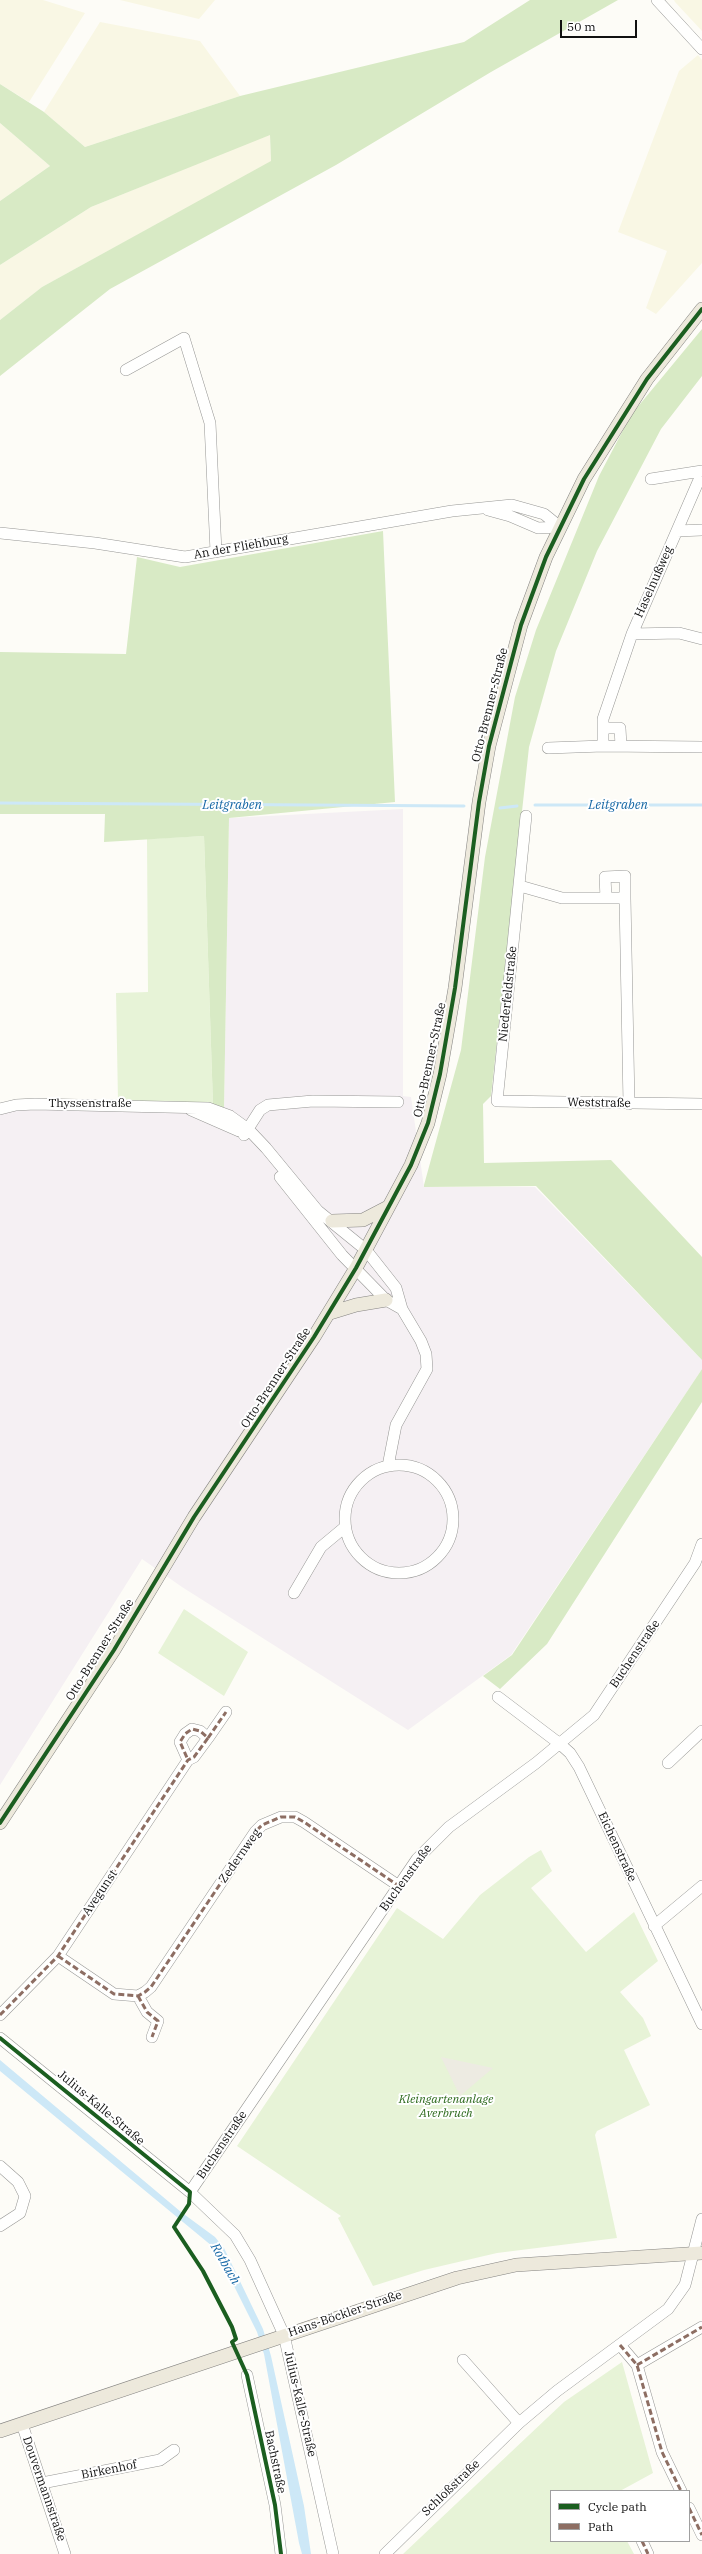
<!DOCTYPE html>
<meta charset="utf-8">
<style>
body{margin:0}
#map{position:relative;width:702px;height:2554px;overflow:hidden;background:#fdfcf7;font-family:"IBM Plex Serif",serif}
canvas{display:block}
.legend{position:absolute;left:550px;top:2490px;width:140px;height:52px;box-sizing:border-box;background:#fff;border:1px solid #a0a0a0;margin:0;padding:5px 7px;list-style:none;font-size:12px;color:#111}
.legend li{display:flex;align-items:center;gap:8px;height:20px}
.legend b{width:20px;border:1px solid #a0a0a0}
.scale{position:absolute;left:560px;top:20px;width:77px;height:18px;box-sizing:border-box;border:2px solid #111;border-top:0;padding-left:5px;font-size:12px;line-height:14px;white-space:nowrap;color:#111;-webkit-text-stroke:3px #fff;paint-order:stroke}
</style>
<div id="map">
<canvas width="702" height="2554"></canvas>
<ul class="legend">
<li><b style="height:5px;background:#1b5e20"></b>Cycle path</li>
<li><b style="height:5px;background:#8d6e63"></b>Path</li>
</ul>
<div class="scale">50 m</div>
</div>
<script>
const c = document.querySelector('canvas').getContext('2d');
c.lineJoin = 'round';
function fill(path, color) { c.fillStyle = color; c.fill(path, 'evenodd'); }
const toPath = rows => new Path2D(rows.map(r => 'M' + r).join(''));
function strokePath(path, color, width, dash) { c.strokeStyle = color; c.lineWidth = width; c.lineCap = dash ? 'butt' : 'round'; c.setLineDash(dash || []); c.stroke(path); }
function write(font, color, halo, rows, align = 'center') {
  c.font = font + ' "IBM Plex Serif",serif'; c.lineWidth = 4; c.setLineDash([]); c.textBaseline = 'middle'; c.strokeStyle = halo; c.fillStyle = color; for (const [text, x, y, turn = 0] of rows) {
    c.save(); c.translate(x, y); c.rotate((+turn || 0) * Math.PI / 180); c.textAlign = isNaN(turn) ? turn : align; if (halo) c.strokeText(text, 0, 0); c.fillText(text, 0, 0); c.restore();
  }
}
fill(toPath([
 [403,809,403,1096,411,1097,424,1187,535,1187,702,1360,702,1369,511,1655,408,1730,182,1587,142,1559,0,1785,0,1112,16,1107,224,1109,229,818]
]), '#f5f0f3');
fill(toPath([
 [0,0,43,0,85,13,29,102,0,84],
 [120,0,215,0,199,19],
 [674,0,702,0,702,31,675,2],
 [100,22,200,41,240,96,85,147,44,112],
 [698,55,702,60,702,263,656,314,646,308,667,251,618,232,679,71],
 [0,123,50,166,0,201],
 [270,134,271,162,42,287,0,320,0,265,91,207]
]), '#f9f7e4');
fill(toPath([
 [204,836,213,1105,118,1101,116,993,148,992,147,839],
 [184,1609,248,1652,224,1696,158,1653],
 [541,1850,552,1871,531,1888,586,1952,634,1912,658,1961,620,1992,643,2018,651,2036,624,2050,650,2105,597,2131,595,2135,617,2238,497,2253,424,2270,373,2286,338,2218,341,2216,237,2146,397,1908,443,1939,480,1895,529,1857],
 [622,2362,653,2473,620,2491,551,2491,551,2541,627,2541,634,2554,403,2554,564,2402]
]), '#e7f3d7');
fill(toPath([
 [530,0,618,0,491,72,336,165,110,289,0,376,0,320,42,287,271,161,270,135,91,207,0,265,0,201,50,166,0,123,0,84,44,112,85,147,240,96,464,42],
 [702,329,702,376,661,429,597,551,556,651,529,747,491,1096,483,1104,484,1163,611,1160,702,1257,702,1360,536,1186,424,1187,424,1185,461,1050,485,857,515,697,536,630,599,476,631,415],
 [383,531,395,802,229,818,224,1109,213,1105,204,836,104,842,105,814,0,814,0,652,126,654,137,557,180,567],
 [702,1369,702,1402,547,1644,500,1689,483,1676,512,1655]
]), '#d8eac5');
fill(toPath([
 [441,2057,493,2068,460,2096]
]), '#edebe2');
fill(toPath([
 [0,2060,181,2212,215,2237,224,2248,263,2329,271,2356,304,2506,311,2554,302,2554,299,2543,264,2354,257,2332,219,2256,212,2246,0,2071]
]), '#cde8f7');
strokePath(toPath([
 [0,803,464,806],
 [535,805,702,805],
 [500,808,517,806]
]), '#cde8f7', 3);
const minor = toPath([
 [657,0,702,49],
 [126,370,184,338,210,423,216,552],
 [702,473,632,634,603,719,603,746,702,747],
 [651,479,702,471],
 [488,510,510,516,538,528,560,527],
 [677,531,702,530],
 [0,533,95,543,185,557,452,511,512,505,544,514,560,527],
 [632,634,679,633,702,639],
 [603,728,620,728,621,746],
 [548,748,603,746],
 [526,816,497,1101,702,1104],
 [520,886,562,898,625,898,629,1104],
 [606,898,605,877,625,876,625,898],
 [0,1109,16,1105,35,1104,208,1108,230,1116,248,1129,266,1148,318,1211,366,1250,396,1288,402,1309,421,1341,426,1354,427,1369,396,1425,388,1466],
 [191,1110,239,1131],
 [244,1135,260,1110,268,1105,313,1101,398,1102],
 [280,1177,342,1255,386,1300,402,1309],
 '345 1519a54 54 0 1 1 108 0a54 54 0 1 1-108 0Z',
 [294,1593,321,1547,345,1527],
 [498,1697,560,1744,570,1753,579,1767,702,2024],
 [208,1738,226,1712],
 [668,1763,702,1731],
 [654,1926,702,1886],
 [58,1956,114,1994,138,1996,145,1992,151,1987,255,1832,262,1825,281,1817,295,1817,304,1822,399,1886],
 [138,1996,147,2012,158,2021,152,2037],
 [0,2015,58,1956,188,1760,194,1757,208,1738,200,1731,192,1729,185,1734,180,1742,188,1760],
 [0,2038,190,2192,235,2235,250,2260,284,2335,333,2554],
 [0,2166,18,2182,25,2196,20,2213,0,2226],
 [190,2192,417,1859,449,1827,536,1763,594,1715,695,1563,702,1544],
 [620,2345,637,2365,662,2452,681,2491],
 [463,2360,519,2423],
 [637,2365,702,2327],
 [247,2375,275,2505,281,2554],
 [22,2424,65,2554],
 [42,2483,160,2460,174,2450],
 [689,2508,702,2535],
 [642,2541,648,2554],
 [385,2554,519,2423,557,2391,668,2309,685,2285,702,2219]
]);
const major = toPath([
 [332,1221,363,1220,388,1207],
 [330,1313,356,1305,386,1300],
 [0,1823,114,1650,194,1517,314,1337,356,1268,411,1165,428,1123,440,1074,455,988,479,802,489,746,521,625,546,557,584,479,647,379,702,309],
 [0,2431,457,2278,516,2265,702,2253]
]);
strokePath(minor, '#979795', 12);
strokePath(major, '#858482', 14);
strokePath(minor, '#fffffe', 11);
strokePath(major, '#ede9dc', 13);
strokePath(toPath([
 [208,1738,226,1712],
 [58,1956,114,1994,138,1996,145,1992,151,1987,255,1832,262,1825,281,1817,295,1817,304,1822,399,1886],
 [138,1996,147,2012,158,2021,152,2037],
 [0,2015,58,1956,188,1760,194,1757,208,1738,200,1731,192,1729,185,1734,180,1742,188,1760],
 [620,2345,637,2365,662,2452,681,2491],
 [637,2365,702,2327],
 [689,2508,702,2535],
 [642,2541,648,2554]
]), '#8d6e63', 3, [6, 3]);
strokePath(toPath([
 [0,1823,114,1650,194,1517,314,1337,356,1268,411,1165,428,1123,440,1074,455,988,479,802,489,746,521,625,546,557,584,479,647,379,702,309],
 [0,2038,190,2192,189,2204,174,2227,203,2271,232,2327,236,2339,232,2342,247,2375,275,2505,281,2554]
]), '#1b5e20', 4);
write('12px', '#111', '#fff', [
 ["An der Fliehburg",241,547,-10],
 ["Haselnußweg",654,582,-66],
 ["Otto-Brenner-Straße",490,705,-76],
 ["Niederfeldstraße",508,994,-84],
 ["Otto-Brenner-Straße",430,1060,-78],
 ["Weststraße",599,1103,1],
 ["Thyssenstraße",90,1104],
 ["Otto-Brenner-Straße",276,1378,-57],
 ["Otto-Brenner-Straße",100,1650,-58],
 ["Buchenstraße",635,1654,-56],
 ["Eichenstraße",617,1847,65],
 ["Zedernweg",240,1856,-55],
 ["Buchenstraße",406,1878,-54],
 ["Avegunst",100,1893,-56],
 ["Julius-Kalle-Straße",101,2108,40],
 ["Buchenstraße",222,2145,-56],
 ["Hans-Böckler-Straße",345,2314,-19],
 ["Julius-Kalle-Straße",300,2404,77],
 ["Bachstraße",275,2462,78],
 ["Birkenhof",109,2470,-11],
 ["Schloßstraße",451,2488,-44],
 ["Douvermannstraße",44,2489,71]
]);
write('italic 12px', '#2f6b1f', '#fff', [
 ["Kleingartenanlage",446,2100],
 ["Averbruch",446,2114]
]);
write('italic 13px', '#1768a6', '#fff', [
 ["Leitgraben",232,805],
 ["Leitgraben",618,805],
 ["Rotbach",225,2264,60]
]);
</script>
